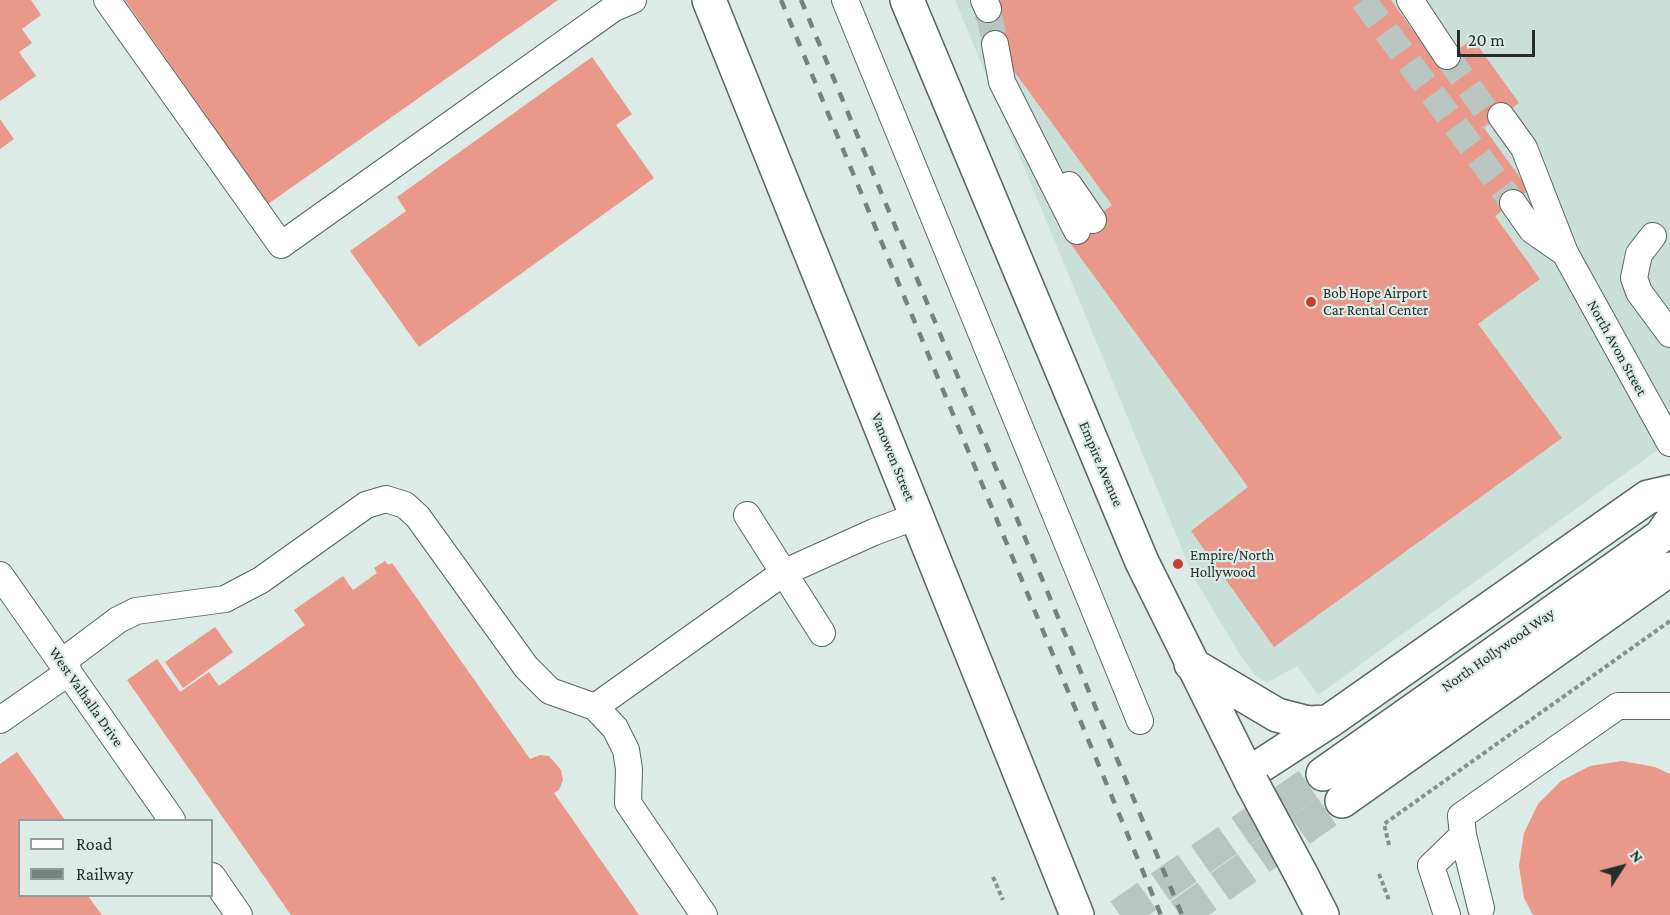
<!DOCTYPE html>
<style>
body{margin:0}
#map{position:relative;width:1670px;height:915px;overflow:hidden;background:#dcebe6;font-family:"Crimson Pro",serif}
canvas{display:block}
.legend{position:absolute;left:18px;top:819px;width:195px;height:78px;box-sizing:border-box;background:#dcebe6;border:2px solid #949f9b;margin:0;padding:8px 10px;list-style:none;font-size:18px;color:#272d2b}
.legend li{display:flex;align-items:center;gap:12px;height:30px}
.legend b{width:30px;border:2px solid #949f9b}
.north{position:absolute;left:1592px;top:837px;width:60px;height:60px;-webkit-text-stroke:4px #dcebe6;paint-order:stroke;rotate:54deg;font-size:16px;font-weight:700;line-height:24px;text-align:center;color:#272d2b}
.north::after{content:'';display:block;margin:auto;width:21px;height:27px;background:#272d2b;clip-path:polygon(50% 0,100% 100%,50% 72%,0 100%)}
.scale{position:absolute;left:1457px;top:30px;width:78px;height:27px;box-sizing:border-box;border:3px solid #272d2b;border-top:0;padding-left:8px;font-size:18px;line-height:21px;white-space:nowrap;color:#272d2b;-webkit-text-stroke:4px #dcebe6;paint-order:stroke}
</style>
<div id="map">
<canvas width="1670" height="915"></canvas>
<ul class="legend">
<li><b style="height:8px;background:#fff"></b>Road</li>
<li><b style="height:8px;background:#77817e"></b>Railway</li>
</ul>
<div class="north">N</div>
<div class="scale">20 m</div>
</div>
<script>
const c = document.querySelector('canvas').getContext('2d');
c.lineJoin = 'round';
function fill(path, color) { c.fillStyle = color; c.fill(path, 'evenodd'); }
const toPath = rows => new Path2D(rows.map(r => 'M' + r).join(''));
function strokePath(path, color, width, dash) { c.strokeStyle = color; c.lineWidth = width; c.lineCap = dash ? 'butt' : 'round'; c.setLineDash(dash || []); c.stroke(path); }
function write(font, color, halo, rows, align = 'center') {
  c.font = font + ' "Crimson Pro",serif'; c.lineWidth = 4.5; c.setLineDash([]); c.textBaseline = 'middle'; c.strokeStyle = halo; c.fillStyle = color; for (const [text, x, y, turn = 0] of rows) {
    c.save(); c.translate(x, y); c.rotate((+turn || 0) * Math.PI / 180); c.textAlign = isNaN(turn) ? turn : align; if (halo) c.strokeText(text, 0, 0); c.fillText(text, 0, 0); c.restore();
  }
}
fill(toPath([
 [955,0,1670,0,1670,441,1318,695,1297,666,1267,683,1256,676,1241,656,1194,578]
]), '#c9dfd7');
fill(toPath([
 [0,0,31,0,41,15,22,29,32,43,19,52,36,76,0,101],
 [125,0,558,0,268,204],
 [1001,0,1391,0,1437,64,1473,39,1519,103,1484,128,1529,190,1495,216,1540,279,1478,324,1562,438,1274,647,1191,531,1248,487,1067,239,1112,205,975,18],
 [592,57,632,114,616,125,654,178,419,347,350,251,406,211,397,197],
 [0,119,14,139,0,149],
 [385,561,388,565,392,563,530,759,540,755,549,756,561,770,563,780,559,790,554,793,639,915,291,915,127,680,157,659,180,692,209,672,219,686,305,625,294,610,343,576,353,590,377,573,374,568],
 [215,627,233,652,183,688,165,662],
 [17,752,65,820,20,820,20,896,88,896,102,915,0,915,0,764],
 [1622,761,1655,767,1670,774,1670,915,1533,915,1524,898,1519,866,1524,833,1538,804,1561,781,1590,766]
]), '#e99889');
strokePath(toPath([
 [1363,0,1513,203],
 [988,9,995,44],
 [1447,56,1493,121]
]), '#b8c5c1', 26, [26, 13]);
strokePath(toPath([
 [1120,915,1323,774],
 [1180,915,1342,801]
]), '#b8c5c1', 33, [33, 16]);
const minor = toPath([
 [107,0,281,245,614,8,633,0],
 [845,0,1140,721],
 [984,0,988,9],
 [1410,0,1447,56],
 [995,44,1002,82,1077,231],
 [1501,116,1524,148,1565,253,1670,443],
 [1069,185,1093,220],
 [1513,203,1532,230,1565,253],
 [1653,236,1639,254,1634,278,1639,292,1670,334],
 [747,515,822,633],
 [0,575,172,820],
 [62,662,118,620,136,611,225,599,261,580,366,505,386,499,405,505,418,517,526,667,550,691,595,707],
 [0,720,69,672],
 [1463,835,1481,908],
 [212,876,239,915],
 [704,915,628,803,629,769,626,750,615,728,595,707,783,573,874,532,917,516],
 [1447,915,1431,866,1463,835,1461,816,1618,706,1670,706]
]);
const major = toPath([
 [709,0,1077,915],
 [907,0,1142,562,1252,783],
 [1191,664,1277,715,1308,723,1328,722],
 [1248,774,1328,722,1648,497,1670,492],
 [1323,774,1661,536,1670,523],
 [1342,801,1670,569],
 [1301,874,1322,915]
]);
strokePath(minor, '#586560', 28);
strokePath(major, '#586560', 36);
strokePath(toPath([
 [1389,845,1384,824,1670,621],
 [1379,874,1389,900],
 [993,877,1003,900]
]), '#86908d', 4, [4.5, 3]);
strokePath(minor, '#fff', 26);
strokePath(major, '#fff', 33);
strokePath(toPath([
 [781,0,1161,915],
 [801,0,1182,915]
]), '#77817e', 4.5, [10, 10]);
const majorBridge = toPath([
 [1252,783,1301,874]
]);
strokePath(majorBridge, '#586560', 36, []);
strokePath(majorBridge, '#fff', 33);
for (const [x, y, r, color] of [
 [1311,302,6,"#ca3e2c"],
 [1178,564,6,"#ca3e2c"]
]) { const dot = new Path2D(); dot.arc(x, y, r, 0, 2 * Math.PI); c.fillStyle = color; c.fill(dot); strokePath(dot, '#dcebe6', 2); }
write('15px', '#272d2b', '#dcebe6', [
 ["Bob Hope Airport",1323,293],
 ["Car Rental Center",1323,310],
 ["Empire/North",1190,555],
 ["Hollywood",1190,572]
], 'left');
write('15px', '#272d2b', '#dcebe6', [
 ["North Avon Street",1617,348,61],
 ["Vanowen Street",893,457,68],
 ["Empire Avenue",1101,464,67],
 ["North Hollywood Way",1498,650,-35],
 ["West Valhalla Drive",86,697,55]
]);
</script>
